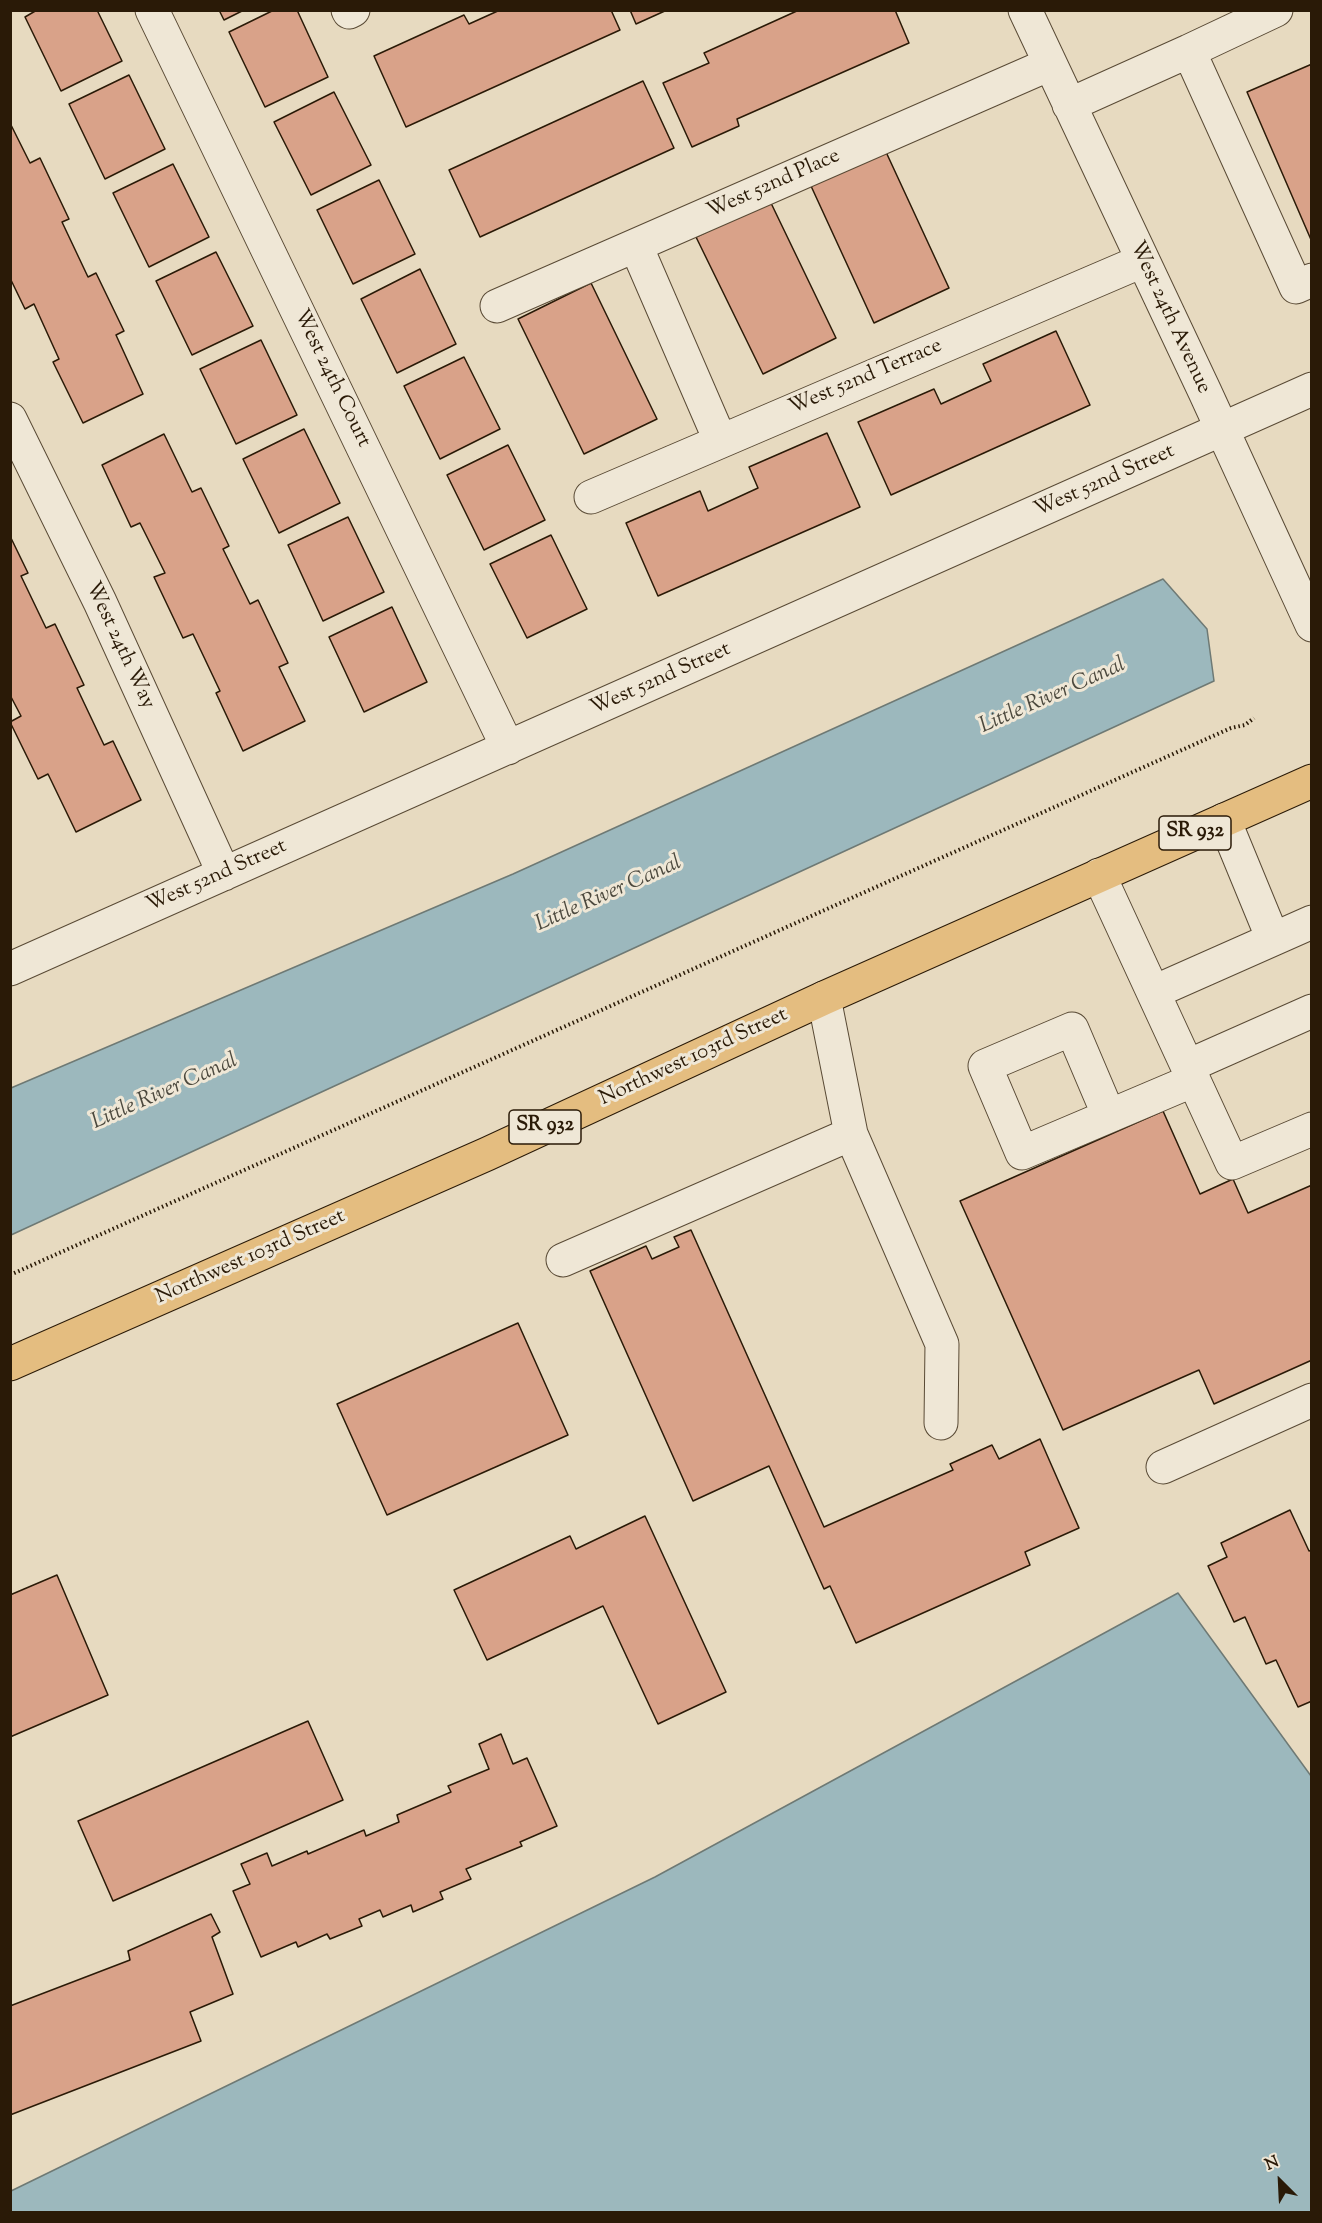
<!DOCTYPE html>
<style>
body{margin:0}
#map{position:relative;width:1322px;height:2223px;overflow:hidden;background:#e7dac0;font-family:"Sorts Mill Goudy",serif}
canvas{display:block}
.frame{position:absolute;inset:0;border:12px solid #2a1a07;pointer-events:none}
.north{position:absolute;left:1250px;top:2151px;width:60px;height:60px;-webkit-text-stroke:4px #efe7d6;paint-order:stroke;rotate:336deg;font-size:16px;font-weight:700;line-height:24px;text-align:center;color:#2a1a07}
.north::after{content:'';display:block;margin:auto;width:21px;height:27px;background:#2a1a07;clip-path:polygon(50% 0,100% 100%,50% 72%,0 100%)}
</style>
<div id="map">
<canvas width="1322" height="2223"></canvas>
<div class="frame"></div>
<div class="north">N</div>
</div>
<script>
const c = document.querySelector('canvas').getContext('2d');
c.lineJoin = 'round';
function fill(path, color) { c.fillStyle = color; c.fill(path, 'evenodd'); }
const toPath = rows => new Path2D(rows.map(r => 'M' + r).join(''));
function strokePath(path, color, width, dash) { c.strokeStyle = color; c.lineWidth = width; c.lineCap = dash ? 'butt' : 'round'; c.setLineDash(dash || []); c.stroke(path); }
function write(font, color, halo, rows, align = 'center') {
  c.font = font + ' "Sorts Mill Goudy",serif'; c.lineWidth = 6; c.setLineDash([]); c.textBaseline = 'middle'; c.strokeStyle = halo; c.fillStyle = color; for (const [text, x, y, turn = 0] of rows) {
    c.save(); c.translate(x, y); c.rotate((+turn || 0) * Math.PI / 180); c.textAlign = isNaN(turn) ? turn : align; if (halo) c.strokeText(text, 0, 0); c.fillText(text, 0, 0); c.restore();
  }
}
const water = toPath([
 [1163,579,1207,629,1214,681,11,1235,11,1088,513,874,1163,579],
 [1178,1593,1311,1776,1311,2212,11,2212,11,2191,655,1877,1178,1593]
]);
fill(water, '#9cb8bd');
strokePath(water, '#6e7974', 1.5);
const building = toPath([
 [37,10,97,10,122,61,61,91,25,17,37,10],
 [219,10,244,10,224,20,219,10],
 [274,10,297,10,328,77,265,107,229,32,274,10],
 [500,10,611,10,620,30,406,127,374,56,464,15,469,24,500,10],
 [630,10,667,10,636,24,630,10],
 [799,10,895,10,909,43,737,119,739,126,692,147,663,83,709,63,704,53,799,10],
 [1312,64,1312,242,1247,92,1312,64],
 [129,75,165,149,105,179,69,104,129,75],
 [643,81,674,148,480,237,449,170,643,81],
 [334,92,371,165,311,195,274,122,334,92],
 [10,123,30,163,40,158,69,219,62,222,88,277,96,273,124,331,116,335,143,394,83,423,53,362,59,359,34,304,25,309,10,278,10,123],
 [886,152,949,288,874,323,811,186,886,152],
 [173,164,209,237,149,267,113,193,173,164],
 [379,180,415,254,353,284,317,210,379,180],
 [770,201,836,338,763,374,696,237,770,201],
 [216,252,253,326,192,355,156,281,216,252],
 [420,269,456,344,397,373,361,299,420,269],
 [591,283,657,419,584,454,518,319,591,283],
 [1056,331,1090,405,891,495,858,422,934,389,941,404,991,381,983,364,1056,331],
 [261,340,297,415,236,444,200,369,261,340],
 [464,357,500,429,440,459,404,386,464,357],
 [304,429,340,503,279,533,243,459,304,429],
 [827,433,860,507,658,596,626,523,700,491,708,511,758,488,749,467,827,433],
 [164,434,192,492,201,488,229,546,223,549,250,604,258,600,288,663,279,667,305,721,243,751,216,693,220,691,193,634,183,638,154,577,165,573,140,523,131,527,102,465,164,434],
 [508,445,545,520,484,550,447,475,508,445],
 [348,517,384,592,323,621,288,545,348,517],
 [551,535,587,609,527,638,490,564,551,535],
 [10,536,28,573,21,576,46,628,55,624,84,685,77,688,104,745,113,741,141,800,76,832,48,774,38,779,10,722,21,716,10,695,10,536],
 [392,607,427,682,364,712,329,637,392,607],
 [1163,1111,1200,1194,1233,1179,1248,1213,1312,1185,1312,1360,1214,1404,1199,1370,1063,1430,960,1201,1163,1111],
 [691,1230,824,1527,953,1470,950,1464,992,1445,999,1459,1040,1439,1079,1528,1025,1552,1030,1565,856,1643,830,1586,824,1589,769,1466,693,1501,590,1271,646,1246,652,1259,679,1247,674,1237,691,1230],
 [518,1323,568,1435,387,1515,337,1404,518,1323],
 [1290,1510,1309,1551,1312,1550,1312,1701,1298,1707,1276,1660,1266,1664,1245,1617,1234,1622,1208,1566,1227,1557,1221,1543,1290,1510],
 [645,1516,726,1692,658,1724,603,1606,487,1660,454,1590,570,1536,576,1549,645,1516],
 [57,1575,108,1695,10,1737,10,1595,57,1575],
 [308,1721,343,1800,113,1901,78,1821,308,1721],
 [501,1734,513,1764,527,1758,557,1826,520,1842,522,1846,466,1869,471,1879,440,1892,443,1899,413,1912,411,1905,383,1917,380,1910,359,1919,362,1926,330,1939,327,1934,298,1947,296,1942,261,1957,233,1891,250,1884,241,1864,267,1853,272,1866,307,1851,308,1854,364,1830,366,1836,399,1822,397,1815,451,1792,448,1786,489,1769,479,1744,501,1734],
 [211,1914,220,1932,212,1937,233,1994,190,2012,201,2041,10,2115,10,2006,130,1960,128,1951,211,1914]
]);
fill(building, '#d9a289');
strokePath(building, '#2a1a07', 1.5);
const minor = toPath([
 [152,10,508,748],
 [348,10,349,12,353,10],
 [1025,10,1205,392,1312,625],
 [1276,10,1189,51,1296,287,1312,280],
 [1069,105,1189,51],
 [636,246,720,440],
 [497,306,1050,64],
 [10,419,100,602,224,874],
 [591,497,1142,261],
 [1224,820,1273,939],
 [1099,875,1232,1163,1312,1129],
 [10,969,1312,389],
 [1154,992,1312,922],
 [824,998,851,1134,942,1344,941,1423],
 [1188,1066,1312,1011],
 [1109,1116,1072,1029,985,1066,1022,1153,1194,1080],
 [563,1260,851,1134],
 [1163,1467,1312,1400]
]);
const major = toPath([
 [10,1364,487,1154,824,998,1312,781]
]);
strokePath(minor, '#594a35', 35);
strokePath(major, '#2a1a07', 35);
strokePath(toPath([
 [10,1275,1231,728,1245,725,1254,718]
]), '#2a1a07', 4, [1.5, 3]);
strokePath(minor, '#efe7d6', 33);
strokePath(major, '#e4bd80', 33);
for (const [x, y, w] of [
 [1195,833,72],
 [545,1127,72]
]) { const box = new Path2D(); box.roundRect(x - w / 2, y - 17, w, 34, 4.5); c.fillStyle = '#efe7d6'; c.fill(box); strokePath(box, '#2a1a07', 1.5); }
write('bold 20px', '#2a1a07', null, [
 ["SR 932",1195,833],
 ["SR 932",545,1127]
]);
write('21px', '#2a1a07', '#efe7d6', [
 ["West 52nd Place",774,185,-24],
 ["West 24th Avenue",1169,318,65],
 ["West 52nd Terrace",866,378,-23],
 ["West 24th Court",331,379,64],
 ["West 52nd Street",1105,482,-24],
 ["West 24th Way",119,646,65],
 ["West 52nd Street",661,680,-24],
 ["West 52nd Street",217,877,-24],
 ["Northwest 103rd Street",694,1058,-25],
 ["Northwest 103rd Street",251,1258,-24]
]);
write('italic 22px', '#4c493e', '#efe7d6', [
 ["Little River Canal",1053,697,-24],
 ["Little River Canal",609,895,-24],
 ["Little River Canal",165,1093,-24]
]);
</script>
